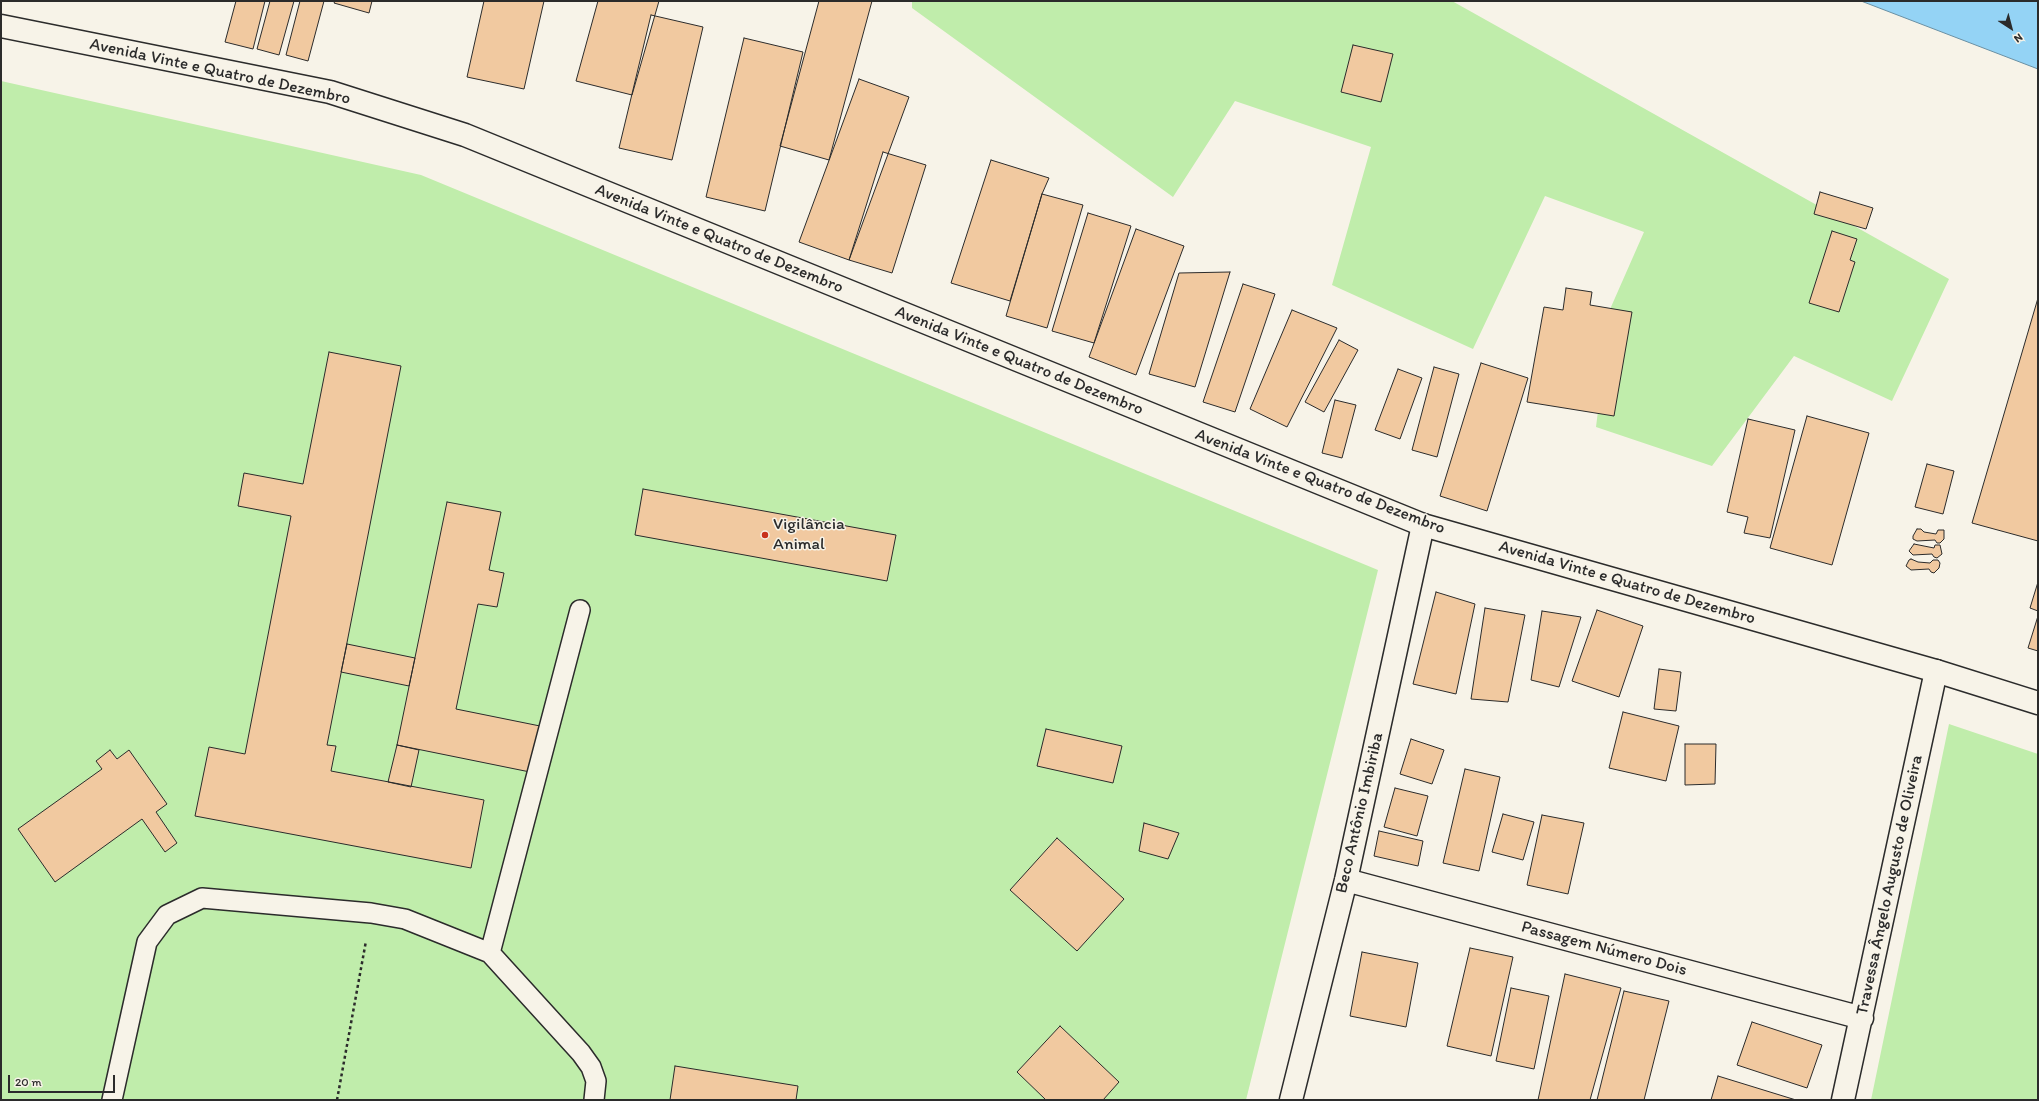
<!DOCTYPE html>
<meta charset="utf-8">
<style>
body{margin:0}
#map{position:relative;width:2039px;height:1101px;overflow:hidden;background:#f7f3e8;font-family:Itim,sans-serif}
canvas{display:block}
.frame{position:absolute;inset:0;border:2px solid #2b2b2b;pointer-events:none}
.north{position:absolute;left:1991px;top:8px;width:40px;height:40px;-webkit-text-stroke:3px #f7f3e8;paint-order:stroke;rotate:144deg;font-size:11px;font-weight:700;line-height:16px;text-align:center;color:#2b2b2b}
.north::after{content:'';display:block;margin:auto;width:14px;height:18px;background:#2b2b2b;clip-path:polygon(50% 0,100% 100%,50% 72%,0 100%)}
.scale{position:absolute;left:8px;top:1075px;width:107px;height:18px;box-sizing:border-box;border:2px solid #2b2b2b;border-top:0;padding-left:5px;font-size:12px;line-height:14px;white-space:nowrap;color:#2b2b2b;-webkit-text-stroke:3px #f7f3e8;paint-order:stroke}
</style>
<div id="map">
<canvas width="2039" height="1101"></canvas>
<div class="frame"></div>
<div class="north">N</div>
<div class="scale">20 m</div>
</div>
<script>
const c = document.querySelector('canvas').getContext('2d');
c.lineJoin = 'round';
function fill(path, color) { c.fillStyle = color; c.fill(path, 'evenodd'); }
const toPath = rows => new Path2D(rows.map(r => 'M' + r).join(''));
function strokePath(path, color, width, dash) { c.strokeStyle = color; c.lineWidth = width; c.lineCap = dash ? 'butt' : 'round'; c.setLineDash(dash || []); c.stroke(path); }
function write(font, color, halo, rows, align = 'center') {
  c.font = font + ' Itim,sans-serif'; c.lineWidth = 3; c.setLineDash([]); c.textBaseline = 'middle'; c.strokeStyle = halo; c.fillStyle = color; for (const [text, x, y, turn = 0] of rows) {
    c.save(); c.translate(x, y); c.rotate((+turn || 0) * Math.PI / 180); c.textAlign = isNaN(turn) ? turn : align; if (halo) c.strokeText(text, 0, 0); c.fillText(text, 0, 0); c.restore();
  }
}
fill(toPath([
 [912,1,1452,1,1949,279,1892,401,1794,356,1712,466,1596,427,1611,307,1644,232,1545,196,1473,349,1332,285,1371,147,1235,101,1173,197,912,8],
 [1,81,421,175,1378,570,1246,1100,1,1100],
 [1949,724,2038,754,2038,1100,1871,1100]
]), '#c0edab');
const water = toPath([
 [1861,1,2038,1,2038,69,1861,1]
]);
fill(water, '#94d3f5');
strokePath(water, '#6a90a4', 1);
const building = toPath([
 [236,1,265,1,253,49,225,42,236,1],
 [270,1,294,1,279,55,257,49,270,1],
 [300,1,324,1,308,61,286,55,300,1],
 [335,1,372,1,369,13,334,3,335,1],
 [484,1,544,1,524,89,467,77,484,1],
 [598,1,659,1,632,95,576,81,598,1],
 [819,1,872,1,829,160,780,146,819,1],
 [651,15,703,27,672,160,619,148,651,15],
 [744,38,803,52,765,211,706,197,744,38],
 [1353,45,1393,54,1381,102,1341,92,1353,45],
 [859,79,909,97,849,260,799,242,859,79],
 [883,152,926,165,892,273,849,260,883,152],
 [991,160,1049,178,1042,194,1010,301,951,283,991,160],
 [1820,192,1873,208,1866,229,1814,214,1820,192],
 [1042,194,1083,205,1047,328,1006,316,1042,194],
 [1088,213,1131,226,1094,343,1052,331,1088,213],
 [1136,229,1184,246,1136,375,1089,357,1136,229],
 [1832,231,1857,239,1850,260,1855,262,1839,312,1809,303,1832,231],
 [1230,272,1195,387,1149,374,1179,273,1230,272],
 [1243,284,1275,294,1235,412,1203,402,1243,284],
 [1566,288,1592,292,1590,305,1632,312,1614,416,1527,402,1544,307,1563,310,1566,288],
 [2038,298,2038,541,1972,523,2038,298],
 [1292,310,1337,328,1287,427,1250,409,1292,310],
 [1339,340,1358,350,1324,412,1305,402,1339,340],
 [329,352,401,366,327,745,336,746,331,771,484,800,471,868,195,816,209,747,245,754,291,516,238,506,244,473,303,484,329,352],
 [1481,363,1528,378,1487,511,1440,496,1481,363],
 [1434,367,1459,374,1437,457,1412,450,1434,367],
 [1398,369,1422,378,1400,439,1375,430,1398,369],
 [1335,400,1356,405,1342,458,1322,453,1335,400],
 [1807,416,1869,433,1832,565,1770,548,1807,416],
 [1748,419,1795,430,1770,538,1744,533,1748,517,1727,512,1748,419],
 [1927,464,1954,471,1943,514,1915,507,1927,464],
 [643,489,896,535,887,581,635,535,643,489],
 [447,502,501,512,489,570,504,573,497,607,478,604,456,709,540,726,530,772,397,745,447,502],
 [1917,529,1921,529,1924,532,1936,534,1938,530,1944,530,1944,539,1940,543,1937,543,1935,540,1917,541,1913,539,1913,536,1917,529],
 [1914,544,1934,548,1935,545,1940,545,1942,554,1937,558,1934,557,1932,554,1913,555,1909,551,1914,544],
 [1911,559,1918,562,1930,563,1933,560,1938,560,1940,563,1939,568,1934,573,1931,572,1929,569,1911,570,1906,566,1909,560,1911,559],
 [2038,582,2038,611,2030,608,2038,582],
 [1436,592,1475,604,1456,694,1413,684,1436,592],
 [1485,608,1525,615,1508,702,1471,699,1485,608],
 [1597,610,1643,626,1619,697,1572,681,1597,610],
 [1542,611,1581,617,1559,687,1531,680,1542,611],
 [2038,616,2038,651,2028,648,2038,616],
 [347,644,415,658,409,686,341,672,347,644],
 [1659,669,1681,672,1676,711,1654,709,1659,669],
 [1623,712,1679,726,1666,781,1609,768,1623,712],
 [1046,729,1122,746,1113,783,1037,766,1046,729],
 [1411,739,1444,750,1432,784,1400,774,1411,739],
 [1685,744,1716,744,1715,784,1685,785,1685,744],
 [397,745,419,750,411,787,388,782,397,745],
 [110,750,117,759,129,750,167,804,156,812,177,843,165,852,142,819,55,882,18,829,102,769,96,761,110,750],
 [1465,769,1500,777,1479,871,1443,863,1465,769],
 [1395,788,1428,796,1417,836,1384,827,1395,788],
 [1503,814,1534,822,1523,860,1492,852,1503,814],
 [1542,815,1584,823,1568,894,1527,885,1542,815],
 [1144,823,1179,833,1168,859,1139,851,1144,823],
 [1379,831,1423,841,1418,866,1374,856,1379,831],
 [1057,838,1124,899,1077,951,1010,890,1057,838],
 [1470,948,1513,957,1491,1056,1447,1046,1470,948],
 [1362,952,1418,963,1406,1027,1350,1016,1362,952],
 [1565,974,1621,988,1590,1100,1538,1100,1565,974],
 [1511,988,1549,996,1534,1069,1496,1061,1511,988],
 [1624,991,1669,1001,1644,1100,1597,1100,1624,991],
 [1752,1022,1822,1045,1807,1088,1737,1065,1752,1022],
 [1060,1026,1119,1082,1103,1100,1046,1100,1017,1072,1060,1026],
 [675,1066,798,1086,796,1100,670,1100,675,1066],
 [1718,1076,1796,1100,1711,1100,1718,1076]
]);
fill(building, '#f1c9a0');
strokePath(building, '#2b2b2b', 1);
const lane = toPath([
 [490,953,580,610],
 [112,1100,147,942,167,915,202,898,371,913,405,919,490,953,581,1053,591,1067,596,1081,594,1100]
]);
const street = toPath([
 [1346,880,1862,1018],
 [1291,1100,1346,880,1423,525],
 [1843,1100,1936,671]
]);
const secondary = toPath([
 [1,26,330,92,465,135,1423,525,1936,671,2038,703]
]);
strokePath(lane, '#2b2b2b', 22);
strokePath(street, '#2b2b2b', 25);
strokePath(secondary, '#2b2b2b', 25);
strokePath(toPath([
 [337,1100,366,941]
]), '#2b2b2b', 2.5, [3, 3]);
strokePath(lane, '#f7f3e8', 19);
strokePath(street, '#f7f3e8', 22);
strokePath(secondary, '#f7f3e8', 22);
for (const [x, y, r, color] of [
 [765,535,4,"#c8321e"]
]) { const dot = new Path2D(); dot.arc(x, y, r, 0, 2 * Math.PI); c.fillStyle = color; c.fill(dot); strokePath(dot, '#f7f3e8', 1.5); }
write('17px', '#2b2b2b', '#f7f3e8', [
 ["Avenida Vinte e Quatro de Dezembro",220,72,12],
 ["Avenida Vinte e Quatro de Dezembro",719,239,22],
 ["Avenida Vinte e Quatro de Dezembro",1019,361,22],
 ["Avenida Vinte e Quatro de Dezembro",1320,482,21],
 ["Avenida Vinte e Quatro de Dezembro",1627,583,16],
 ["Beco Antônio Imbiriba",1360,813,-77],
 ["Travessa Ângelo Augusto de Oliveira",1890,885,-78],
 ["Passagem Número Dois",1604,949,15]
]);
write('17px', '#2b2b2b', '#f7f3e8', [
 ["Vigilância",773,525],
 ["Animal",773,545]
], 'left');
</script>
